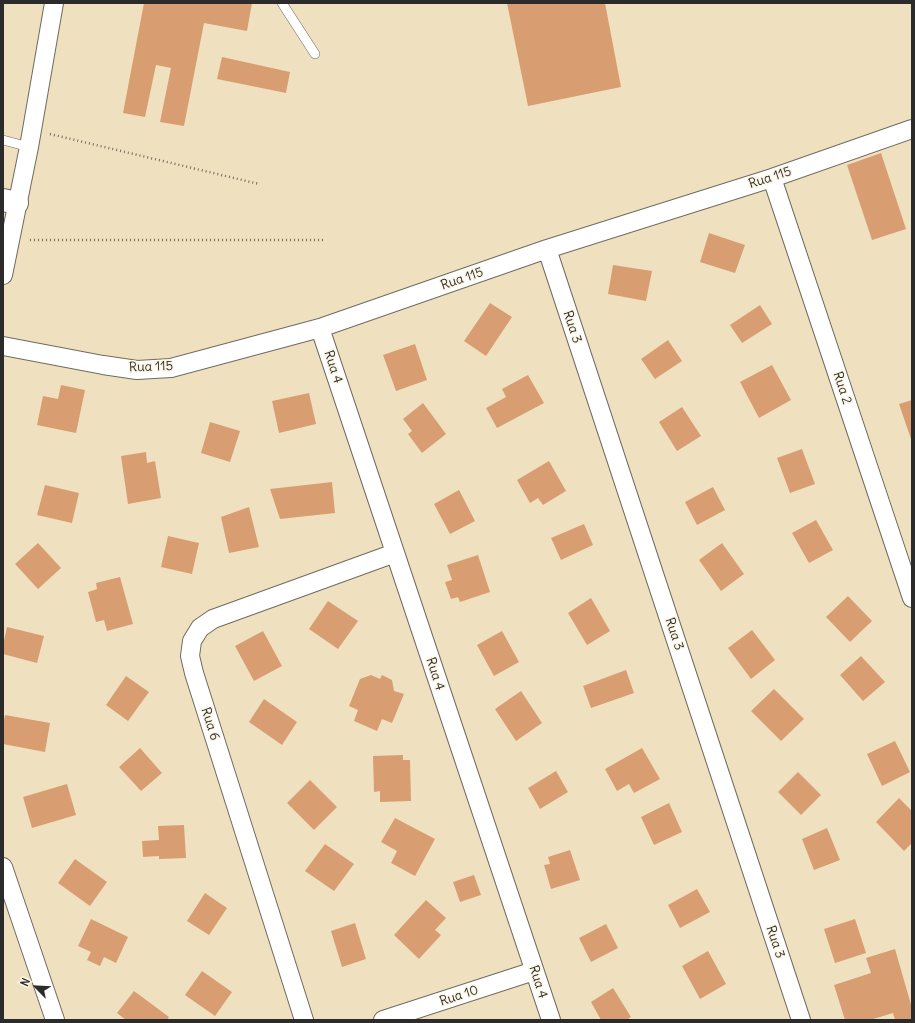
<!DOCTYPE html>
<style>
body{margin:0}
#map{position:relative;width:915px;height:1023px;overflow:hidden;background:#efe1c0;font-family:Delius,sans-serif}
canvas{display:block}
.frame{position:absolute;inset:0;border:4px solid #2b2b2b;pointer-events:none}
.north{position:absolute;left:16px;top:967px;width:40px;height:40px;-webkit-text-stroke:3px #fcf5e5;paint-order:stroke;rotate:294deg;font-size:11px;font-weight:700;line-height:16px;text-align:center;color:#2b2b2b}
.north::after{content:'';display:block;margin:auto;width:14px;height:18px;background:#2b2b2b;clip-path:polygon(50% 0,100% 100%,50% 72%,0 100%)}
</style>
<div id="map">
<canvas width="915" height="1023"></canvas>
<div class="frame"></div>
<div class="north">N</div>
</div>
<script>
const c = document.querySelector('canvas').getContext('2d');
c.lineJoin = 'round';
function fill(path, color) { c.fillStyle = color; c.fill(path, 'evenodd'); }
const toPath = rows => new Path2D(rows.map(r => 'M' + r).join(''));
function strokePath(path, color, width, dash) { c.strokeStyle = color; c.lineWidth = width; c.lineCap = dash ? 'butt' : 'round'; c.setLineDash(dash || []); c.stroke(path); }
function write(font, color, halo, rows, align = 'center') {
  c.font = font + ' Delius,sans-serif'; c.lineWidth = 3; c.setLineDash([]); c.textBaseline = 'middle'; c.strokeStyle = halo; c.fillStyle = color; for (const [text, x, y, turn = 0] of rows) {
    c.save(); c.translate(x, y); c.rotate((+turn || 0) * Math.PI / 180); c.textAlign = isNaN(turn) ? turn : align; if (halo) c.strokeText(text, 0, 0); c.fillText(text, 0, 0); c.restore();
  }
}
fill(toPath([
 [144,3,252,3,247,31,204,23,184,126,160,122,171,68,156,65,145,117,123,113],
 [507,3,605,3,621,87,528,106],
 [222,57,290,72,286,93,217,79],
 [881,153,906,229,872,240,847,165],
 [709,233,745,245,735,273,700,262],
 [613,265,652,271,646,301,608,294],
 [490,303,512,317,486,356,464,341],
 [760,305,772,324,742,343,730,325],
 [668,340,682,361,655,379,641,359],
 [415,344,427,380,396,391,383,355],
 [772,365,791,400,759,418,740,382],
 [528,375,544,403,497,428,486,408,506,397,502,389],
 [61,385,85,390,76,433,37,425,43,396,58,399],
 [309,393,316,424,279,433,272,401],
 [912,400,912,442,899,404],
 [423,403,446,434,422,453,408,434,412,431,403,419],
 [682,407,701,436,677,451,659,422],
 [210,422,240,431,230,462,201,453],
 [802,449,815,484,790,493,777,458],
 [146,452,147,463,155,461,161,498,128,504,121,456],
 [549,461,566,491,543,505,538,498,530,503,517,480],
 [332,482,335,513,280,519,270,489],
 [45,485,79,493,72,523,37,515],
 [713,487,725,510,697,525,685,502],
 [459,490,475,521,450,534,434,504],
 [249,507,259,547,229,553,221,517],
 [816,520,833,550,809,563,792,533],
 [584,524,593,545,561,560,551,538],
 [168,536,199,543,192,574,161,567],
 [38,543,61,568,38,589,15,564],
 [722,543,744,574,721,591,699,560],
 [478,555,490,592,460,602,458,597,451,599,445,582,452,580,447,565],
 [120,577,133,624,107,631,104,620,96,622,88,592,97,589,96,583],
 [848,596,872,621,850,642,826,617],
 [591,598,610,631,587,645,568,613],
 [328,601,358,621,338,649,309,629],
 [7,627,44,636,37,663,3,654,3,645],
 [752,630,775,660,751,679,728,648],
 [263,631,282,666,254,681,235,646],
 [502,631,519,662,494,676,477,645],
 [861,656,885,682,863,701,840,675],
 [626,670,634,693,591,708,583,686],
 [371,675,380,679,382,675,392,680,394,691,404,694,392,723,382,719,377,731,354,721,358,710,349,706,360,679],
 [126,676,149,692,128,721,106,705],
 [774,689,804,719,781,741,751,711],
 [521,691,542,723,516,741,495,709],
 [264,699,297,722,282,745,249,722],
 [5,715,50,723,45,752,3,744,3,725],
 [895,741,910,772,882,786,867,754],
 [140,748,162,773,141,791,119,767],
 [642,748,660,779,634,793,629,784,617,791,605,769],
 [403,755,403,760,410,760,411,801,380,802,380,791,374,792,373,756],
 [556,771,568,792,540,809,528,788],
 [798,772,821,795,801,815,778,792],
 [310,780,337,807,314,830,287,803],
 [67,784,76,815,32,828,23,797],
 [899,798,912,811,912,843,904,851,876,822],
 [669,803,682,832,654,845,641,817],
 [395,818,435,839,415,876,391,863,397,851,381,842],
 [184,825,186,858,159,859,159,856,143,857,142,841,159,840,158,826],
 [827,828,840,860,814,870,802,839],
 [325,844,354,864,334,891,305,871],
 [570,850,580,880,551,889,544,865,550,864,548,857],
 [75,859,107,882,90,906,58,883],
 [474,875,481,895,460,902,453,882],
 [697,889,710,912,680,928,668,905],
 [205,893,227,908,209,935,187,921],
 [426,900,446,918,435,930,441,935,419,959,394,935],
 [91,919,128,937,116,963,104,957,100,966,87,960,91,952,78,946],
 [855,919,866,953,835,963,824,929],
 [355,923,366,959,342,967,331,931],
 [606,924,618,948,591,962,579,938],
 [895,949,912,1008,912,1020,895,1020,893,1013,870,1020,845,1020,834,985,871,973,866,958],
 [708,951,726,984,700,999,682,966],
 [202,971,232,992,215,1016,185,995],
 [613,988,631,1017,626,1020,601,1020,591,1002],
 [134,991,169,1017,167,1020,126,1020,117,1013]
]), '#d99d72');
const lane = toPath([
 [282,3,315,54],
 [3,140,29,147]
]);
const street = toPath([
 [772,178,912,598],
 [547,249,801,1020],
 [3,275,29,147,54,3],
 [320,328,551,1020],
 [3,346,103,365,137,370,171,368,320,328,547,249,772,178,912,129],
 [3,867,55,1020],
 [304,1020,194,673,190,656,192,641,200,628,213,619,395,553],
 [383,1020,534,971]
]);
const secondary = toPath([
 [3,200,17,203]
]);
strokePath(lane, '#706b5f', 10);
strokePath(street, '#706b5f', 20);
strokePath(secondary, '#706b5f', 24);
strokePath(toPath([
 [50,134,259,184],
 [30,240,325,240]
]), '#706b5f', 2.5, [1, 3]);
strokePath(lane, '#fff', 9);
strokePath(street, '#fff', 18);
strokePath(secondary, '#fff', 22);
write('13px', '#2b2b2b', '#fcf5e5', [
 ["Rua 115",770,178,-18],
 ["Rua 115",462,279,-19],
 ["Rua 3",572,327,72],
 ["Rua 115",151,367,-2],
 ["Rua 4",333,367,72],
 ["Rua 2",842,388,72],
 ["Rua 3",674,634,72],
 ["Rua 4",435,674,72],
 ["Rua 6",210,724,72],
 ["Rua 3",775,942,72],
 ["Rua 4",538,982,72],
 ["Rua 10",459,996,-18]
]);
</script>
